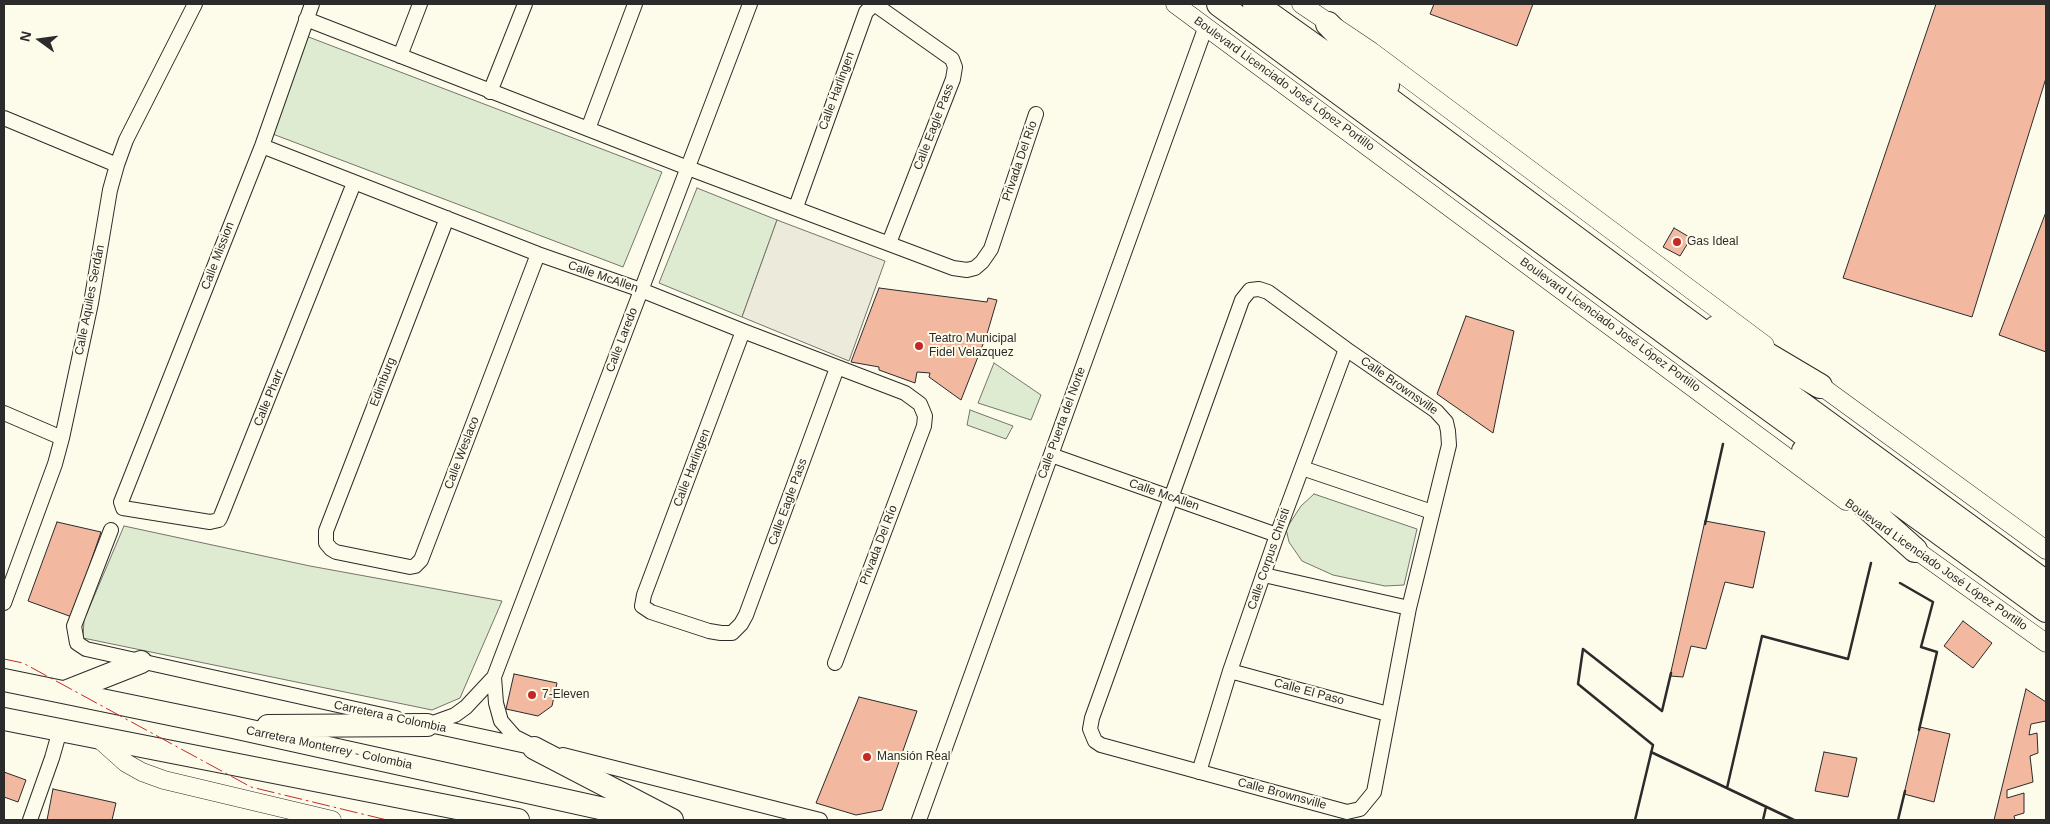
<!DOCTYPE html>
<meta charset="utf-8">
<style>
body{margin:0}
#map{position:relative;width:2050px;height:824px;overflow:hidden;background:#fdfbea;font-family:Arial,sans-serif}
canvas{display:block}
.frame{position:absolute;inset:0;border:5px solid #2b2b2b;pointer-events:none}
.north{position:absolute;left:15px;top:15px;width:50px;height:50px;-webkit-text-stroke:4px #fdfbea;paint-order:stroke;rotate:284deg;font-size:14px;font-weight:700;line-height:20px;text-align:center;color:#2b2b2b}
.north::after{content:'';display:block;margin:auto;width:18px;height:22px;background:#2b2b2b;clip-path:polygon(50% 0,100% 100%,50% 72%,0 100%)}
</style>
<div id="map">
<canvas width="2050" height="824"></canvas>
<div class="frame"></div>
<div class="north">N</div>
</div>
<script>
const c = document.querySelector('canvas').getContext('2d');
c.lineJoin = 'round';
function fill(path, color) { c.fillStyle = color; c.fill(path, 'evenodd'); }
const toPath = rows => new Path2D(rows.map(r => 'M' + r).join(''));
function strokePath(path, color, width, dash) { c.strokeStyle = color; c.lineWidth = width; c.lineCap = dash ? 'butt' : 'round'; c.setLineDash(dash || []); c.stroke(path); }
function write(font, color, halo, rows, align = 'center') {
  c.font = font + ' Arial,sans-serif'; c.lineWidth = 4; c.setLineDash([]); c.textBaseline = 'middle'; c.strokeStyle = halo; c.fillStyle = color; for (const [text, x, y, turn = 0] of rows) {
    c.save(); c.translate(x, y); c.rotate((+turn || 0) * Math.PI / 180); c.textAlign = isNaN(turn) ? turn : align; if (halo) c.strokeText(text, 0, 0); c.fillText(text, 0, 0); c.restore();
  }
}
const green = toPath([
 [306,36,662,172,623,267,270,133,306,36],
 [697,188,777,220,742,317,659,283,697,188],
 [994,363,1041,395,1031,420,978,403,994,363],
 [970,410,1013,426,1006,439,967,425,970,410],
 [1314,494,1417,529,1404,585,1385,586,1333,575,1302,561,1289,542,1286,529,1301,506,1314,494],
 [124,526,310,566,502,601,460,698,432,710,83,638,84,620,124,526]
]);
fill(green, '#deebd1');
strokePath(green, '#74746e', 1);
const parking = toPath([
 [777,220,885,261,849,361,742,317,777,220]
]);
fill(parking, '#eceadb');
strokePath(parking, '#74746e', 1);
const building = toPath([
 [1434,4,1533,4,1517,46,1430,14,1434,4],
 [1936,4,2046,4,2046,78,1972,317,1843,278,1936,4],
 [2046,212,2046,352,1999,335,2046,212],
 [1674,228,1691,238,1680,256,1663,247,1674,228],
 [879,288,987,302,988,298,997,300,987,334,961,400,929,377,930,373,917,372,915,383,879,370,879,367,851,362,879,288],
 [1466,316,1514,331,1493,433,1437,394,1466,316],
 [1705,521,1765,532,1753,588,1725,582,1706,649,1691,646,1683,677,1670,676,1705,521],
 [57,522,101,532,72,617,28,601,57,522],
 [1963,621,1992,643,1973,668,1944,646,1963,621],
 [514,674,557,683,552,706,538,716,506,709,514,674],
 [2026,689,2046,702,2046,721,2031,724,2029,735,2037,733,2038,753,2030,756,2033,782,2007,790,2007,798,2024,793,2024,813,2014,816,2015,820,1994,820,2026,689],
 [859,697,917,711,882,810,856,815,816,803,859,697],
 [1920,727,1950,734,1934,802,1904,794,1920,727],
 [1824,752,1857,758,1848,797,1815,791,1824,752],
 [4,772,26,780,18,802,4,797,4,772],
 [53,789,116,803,112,820,47,820,53,789]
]);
fill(building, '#f2b8a0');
strokePath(building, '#2b2b2b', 1);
const minor = toPath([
 [312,4,262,146,121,502,123,508,210,522,219,520,221,516,354,183],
 [306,19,688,168,953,268,967,270,975,268,982,262,991,249,1036,114],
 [400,56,420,4],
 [490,92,525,4],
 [4,118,117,165],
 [588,129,635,4],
 [262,146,538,254,641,290,743,331,905,393,920,404,925,416,924,426,835,663],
 [796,207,866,12,872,6,877,6,952,59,955,67,953,79,889,243],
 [447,218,326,531,326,543,331,549,336,552,410,567,415,566,421,560,538,254],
 [1259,289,1268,292,1346,349,1436,411,1446,422,1448,431,1449,445,1409,608,1374,792,1360,809,1347,812,1101,745,1095,741,1090,729,1092,718,1242,300,1250,290,1259,289],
 [743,331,644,595,642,606,651,612,709,631,721,633,732,633,741,624,746,615,837,368],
 [4,413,62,438],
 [1051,455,1277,535],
 [1302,468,1432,512],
 [111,530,74,626,77,643,86,649,396,718],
 [1264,575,1409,608],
 [4,603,55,464,62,438,91,303,110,190,117,165,126,140,195,4],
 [1230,671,1388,714],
 [494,677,496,703,501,721,515,737,527,743],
 [420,723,540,749],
 [430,724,455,715,466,707,494,677,750,4],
 [563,755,820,820],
 [1199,772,1230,671,1277,535,1346,349],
 [30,820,52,758,60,730],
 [919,820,1206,26]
]);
const tertiary = toPath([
 [1175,4,1846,501],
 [1301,4,1371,51,1765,345],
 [1810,378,2046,550],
 [1906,543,2046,643],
 [98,738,126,763,142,772,164,780,332,820]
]);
const primary = toPath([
 [4,680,233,727,654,820],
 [65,692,141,662],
 [4,719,518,820],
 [268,726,427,725],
 [534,748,672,820]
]);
const trunk = toPath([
 [1219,4,1745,391,2046,610],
 [1255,4,1376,90,1667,306,2046,583],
 [1328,24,1387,85],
 [1716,328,1761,351,1820,386],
 [1804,451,1915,550]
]);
strokePath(minor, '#2b2b2b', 16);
strokePath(tertiary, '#2b2b2b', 19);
strokePath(primary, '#2b2b2b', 24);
strokePath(trunk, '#2b2b2b', 26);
strokePath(minor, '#fdfbea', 14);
strokePath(tertiary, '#fdfbea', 18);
strokePath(primary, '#fdfbea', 22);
strokePath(trunk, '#fdfbea', 24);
strokePath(toPath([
 [1705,524,1723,444],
 [1900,583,1933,602,1921,647,1937,652,1919,730],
 [1651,752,1794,820],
 [1727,788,1762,636,1848,659,1871,563],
 [1635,820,1653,745,1578,684,1583,649,1662,711,1671,673],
 [1763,820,1766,807],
 [1898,820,1905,791]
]), '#2b2b2b', 2.5);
strokePath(toPath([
 [4,659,23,663,251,787,387,820]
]), '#c62828', 1, [18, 4, 2.5, 4]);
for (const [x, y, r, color] of [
 [1677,242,5,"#c62828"],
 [919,346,5,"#c62828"],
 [532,695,5,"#c62828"],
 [867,757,5,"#c62828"]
]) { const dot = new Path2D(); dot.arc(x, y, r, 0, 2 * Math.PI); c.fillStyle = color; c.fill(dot); strokePath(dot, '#fdfbea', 2); }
write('12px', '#2b2b2b', '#fdfbea', [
 ["Boulevard Licenciado José López Portillo",1284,84,36],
 ["Calle Harlingen",837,91,-70],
 ["Calle Eagle Pass",934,127,-69],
 ["Privada Del Río",1020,161,-71],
 ["Calle Mission",218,256,-69],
 ["Calle McAllen",603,277,19],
 ["Calle Aquiles Serdán",90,300,-79],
 ["Boulevard Licenciado José López Portillo",1610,325,36],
 ["Calle Laredo",622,340,-69],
 ["Edimburg",383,382,-69],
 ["Calle Brownsville",1399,386,35],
 ["Calle Pharr",269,398,-68],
 ["Calle Puerta del Norte",1062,423,-70],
 ["Calle Weslaco",462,453,-69],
 ["Calle Harlingen",692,468,-69],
 ["Calle McAllen",1164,495,19],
 ["Calle Eagle Pass",788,502,-70],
 ["Privada Del Río",879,545,-69],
 ["Calle Corpus Christi",1269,559,-71],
 ["Boulevard Licenciado José López Portillo",1936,565,35],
 ["Calle El Paso",1309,692,15],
 ["Carretera a Colombia",390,717,12],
 ["Carretera Monterrey - Colombia",329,748,12],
 ["Calle Brownsville",1282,794,15]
]);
write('12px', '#2b2b2b', '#fdfbea', [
 ["Gas Ideal",1687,242],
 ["Teatro Municipal",929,339],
 ["Fidel Velazquez",929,353],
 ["7-Eleven",542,695],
 ["Mansión Real",877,757]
], 'left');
</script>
